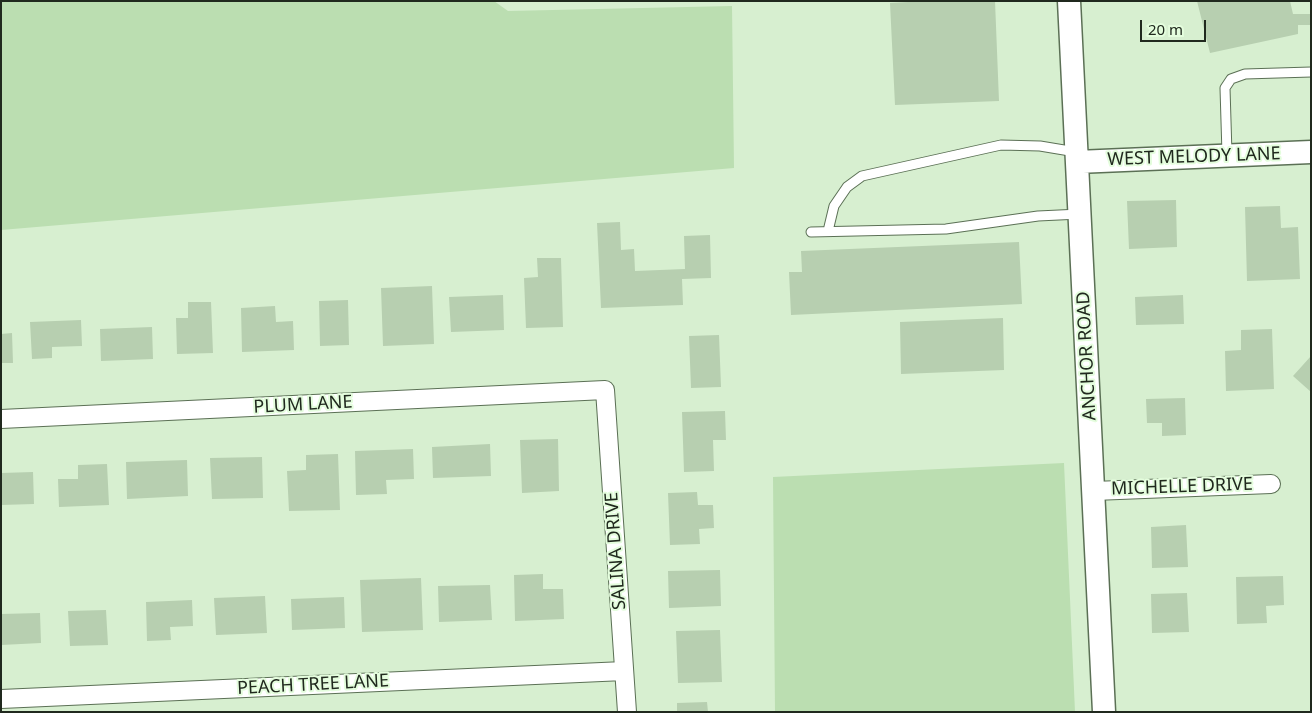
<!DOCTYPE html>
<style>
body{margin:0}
#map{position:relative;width:1312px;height:713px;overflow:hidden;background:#d7efd0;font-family:"Noto Sans",sans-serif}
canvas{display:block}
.frame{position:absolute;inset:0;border:2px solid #20291e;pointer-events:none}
.scale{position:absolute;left:1140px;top:20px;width:66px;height:22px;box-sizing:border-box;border:2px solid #20291e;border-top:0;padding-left:6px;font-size:15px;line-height:18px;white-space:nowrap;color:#20291e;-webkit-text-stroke:4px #e4fddd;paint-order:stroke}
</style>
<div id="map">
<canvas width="1312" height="713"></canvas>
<div class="frame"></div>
<div class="scale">20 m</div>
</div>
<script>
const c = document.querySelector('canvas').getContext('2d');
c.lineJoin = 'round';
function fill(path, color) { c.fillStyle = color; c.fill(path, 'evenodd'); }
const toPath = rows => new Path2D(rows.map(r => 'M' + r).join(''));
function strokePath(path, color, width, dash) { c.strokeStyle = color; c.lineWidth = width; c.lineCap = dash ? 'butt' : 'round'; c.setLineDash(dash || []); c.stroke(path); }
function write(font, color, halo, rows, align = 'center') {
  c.font = font + ' "Noto Sans",sans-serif'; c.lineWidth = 4; c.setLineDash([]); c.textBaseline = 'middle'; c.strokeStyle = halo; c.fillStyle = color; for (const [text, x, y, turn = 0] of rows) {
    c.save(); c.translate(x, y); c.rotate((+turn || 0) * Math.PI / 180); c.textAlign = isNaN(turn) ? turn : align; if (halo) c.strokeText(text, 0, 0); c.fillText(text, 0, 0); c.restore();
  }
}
fill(toPath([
 [1,1,494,1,508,11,732,6,734,168,1,230],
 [1064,463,1075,712,775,712,773,477]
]), '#bbdeb1');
fill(toPath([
 [926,1,995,1,999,101,895,105,890,3],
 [1197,1,1290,1,1293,14,1311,14,1311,25,1298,25,1298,34,1210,53],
 [1176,200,1177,247,1129,249,1127,201],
 [1280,206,1281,228,1298,227,1300,279,1247,281,1245,207],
 [620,222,621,250,634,249,635,271,685,269,684,236,710,235,711,278,682,279,683,305,601,308,597,223],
 [1019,242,1022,304,791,315,789,272,802,272,801,251],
 [537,258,561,258,563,327,526,328,524,278,538,277],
 [432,286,434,344,383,346,381,288],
 [503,295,504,330,451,332,449,297],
 [1183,295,1184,324,1136,325,1135,297],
 [348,300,349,345,320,346,319,301],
 [188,302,211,302,213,353,177,354,176,318,188,318],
 [275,306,276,322,293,321,294,350,242,352,241,308],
 [1003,318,1004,370,901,374,900,322],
 [81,320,82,346,52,347,52,358,32,359,30,322],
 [152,327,153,359,101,361,100,329],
 [1272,329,1274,389,1226,391,1225,351,1241,350,1241,330],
 [12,333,13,363,1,363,1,334],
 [719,335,721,387,691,388,689,336],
 [1311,356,1311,392,1293,376],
 [1185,398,1186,435,1162,436,1162,423,1147,423,1146,399],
 [725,411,726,440,713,440,714,471,684,472,682,412],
 [558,439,559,491,522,493,520,440],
 [490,444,491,476,433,478,432,447],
 [413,449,414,479,386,480,387,494,356,495,355,451],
 [338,454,340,510,289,511,287,471,306,470,306,455],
 [262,457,263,498,212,499,210,458],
 [187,460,188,496,127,499,126,462],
 [107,464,109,505,59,507,58,479,78,479,78,465],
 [33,472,34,504,1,505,1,473],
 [697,492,698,505,713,505,714,528,699,529,700,544,670,545,668,493],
 [1186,525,1188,567,1152,568,1151,527],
 [720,570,721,606,669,608,668,571],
 [543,574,543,589,563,589,564,619,515,621,514,575],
 [1283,576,1284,605,1266,606,1267,623,1237,624,1236,577],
 [421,578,423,630,362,632,360,580],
 [490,585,492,620,439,622,438,586],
 [1187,593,1189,632,1152,633,1151,594],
 [265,596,267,633,216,635,214,598],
 [344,597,345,628,292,630,291,599],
 [192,600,193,626,170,627,171,640,147,641,146,602],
 [106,610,108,645,70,646,68,611],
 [40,613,41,643,1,645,1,614],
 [720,630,722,682,678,683,676,631],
 [707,702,708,712,677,712,677,703]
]), '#b7cfb0');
const service = toPath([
 [1227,154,1225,88,1231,79,1245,74,1311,72],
 [828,231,834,206,847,187,862,176,1001,145,1040,146,1076,152],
 [811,232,946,229,1038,216,1080,214]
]);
const minor = toPath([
 [1,419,605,390,627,712],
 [1094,491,1271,484],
 [1,699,624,671]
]);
const tertiary = toPath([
 [1069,1,1104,712],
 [1077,162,1311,152]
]);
strokePath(service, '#5b7055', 11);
strokePath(minor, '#5b7055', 20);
strokePath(tertiary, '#5b7055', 25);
strokePath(service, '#fff', 9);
strokePath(minor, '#fff', 18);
strokePath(tertiary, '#fff', 22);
write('18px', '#20291e', '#e4fddd', [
 ["WEST MELODY LANE",1194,157,-2],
 ["ANCHOR ROAD",1087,356,-93],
 ["PLUM LANE",303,405,-3],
 ["MICHELLE DRIVE",1182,487,-2],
 ["SALINA DRIVE",616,551,-94],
 ["PEACH TREE LANE",313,685,-3]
]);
</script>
